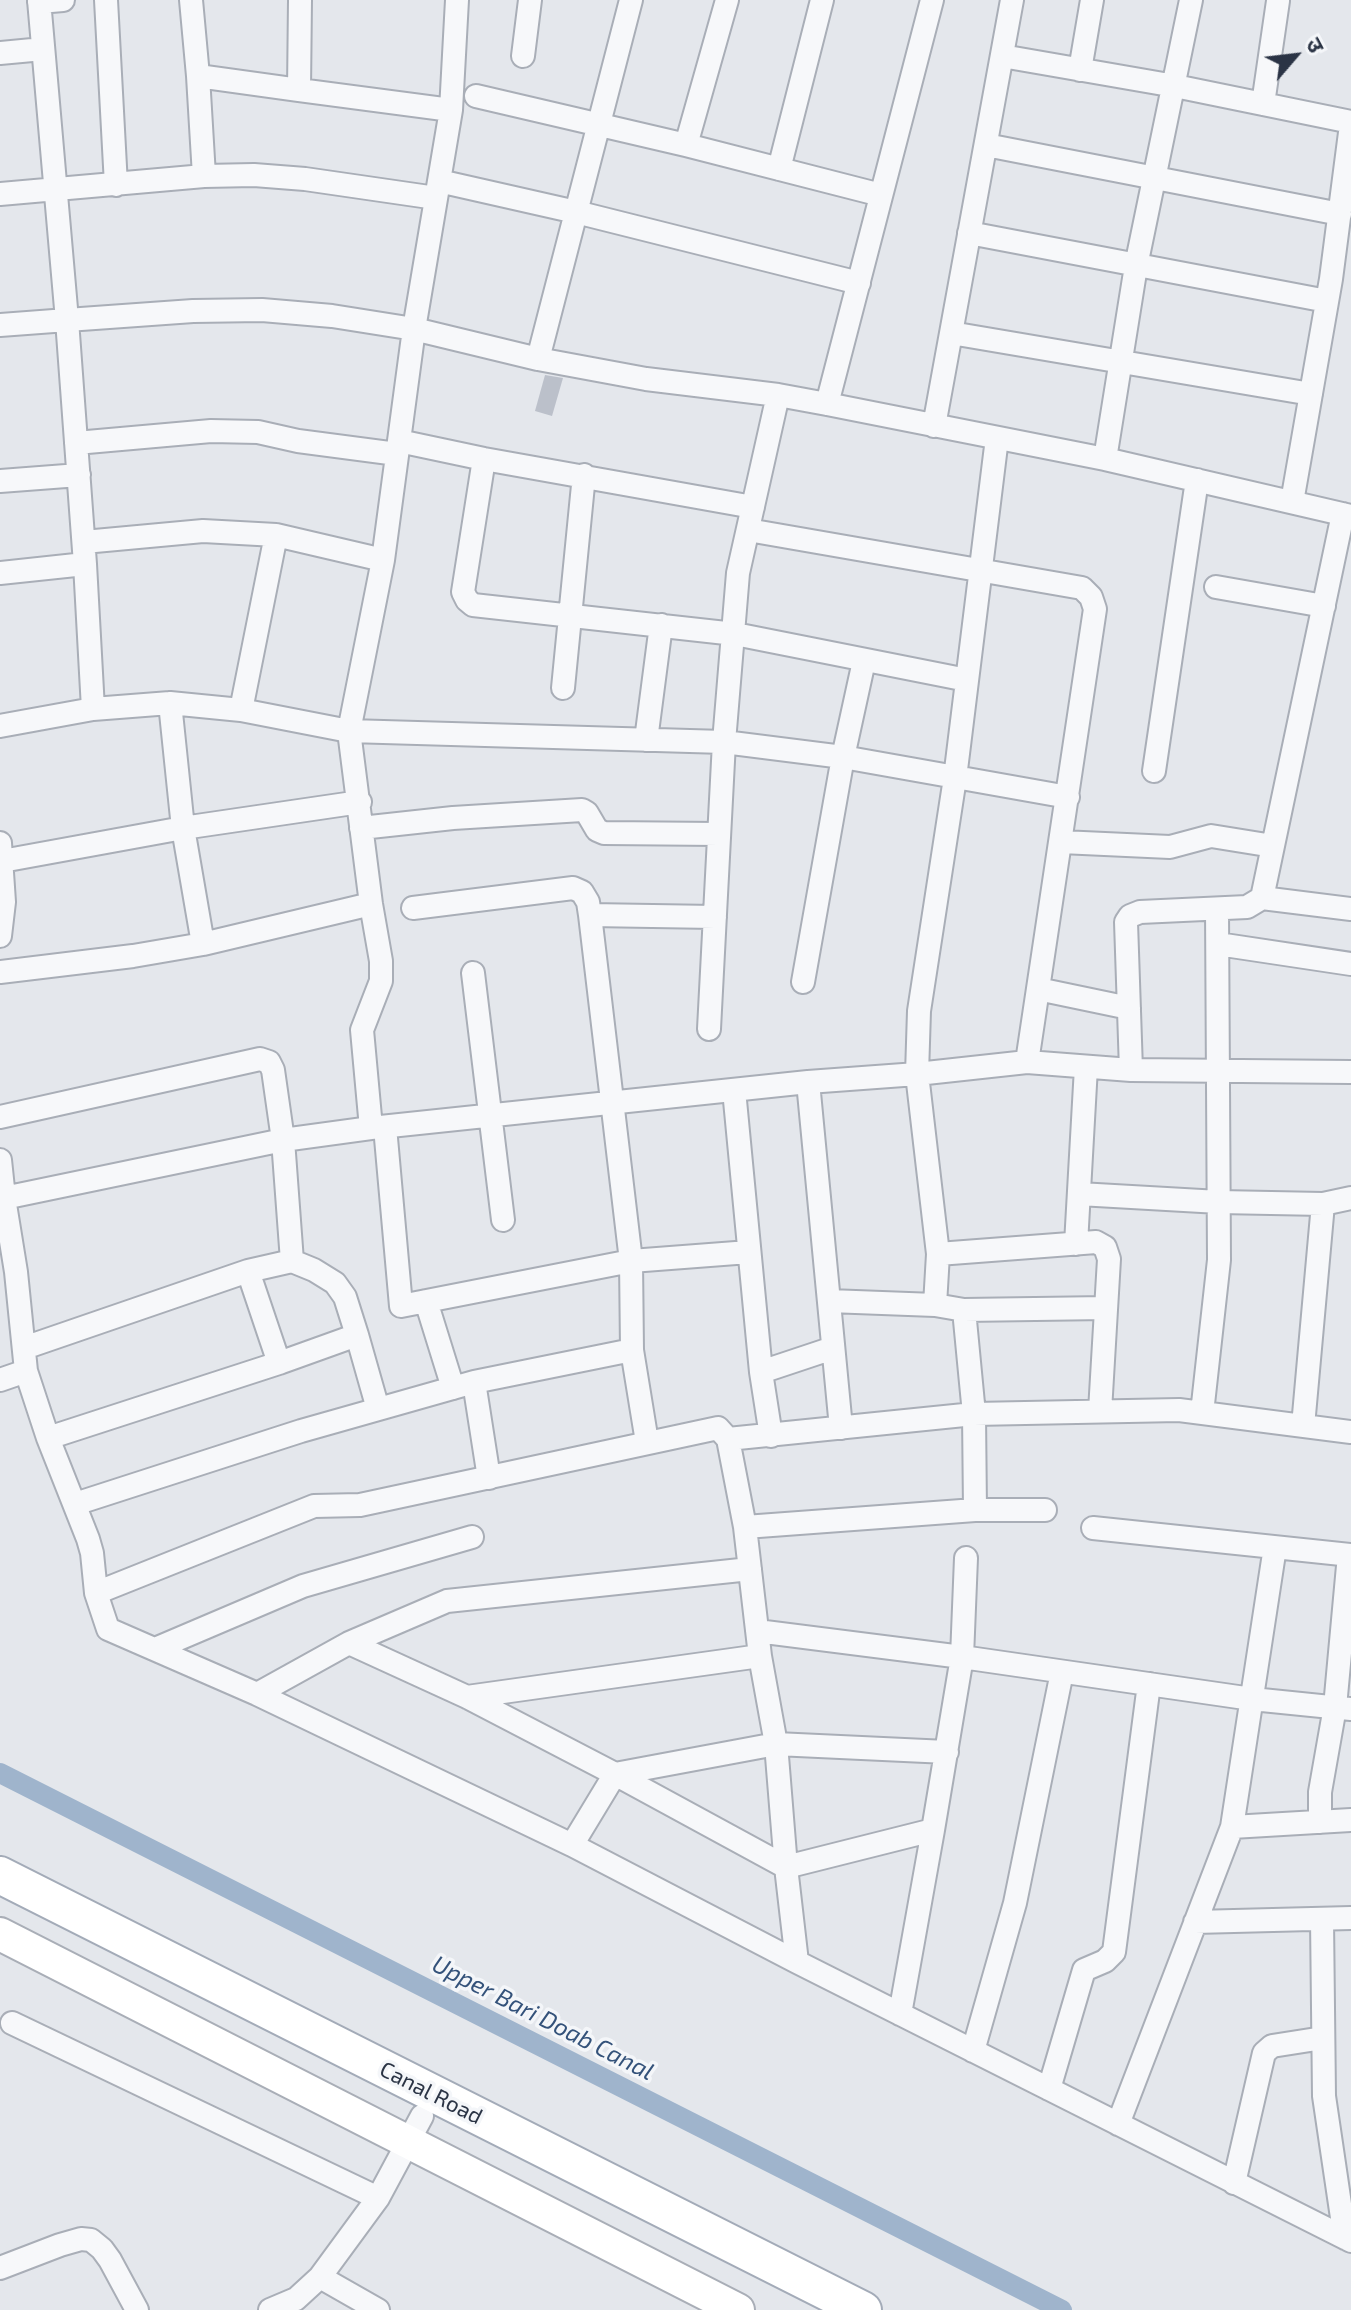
<!DOCTYPE html>
<meta charset="utf-8">
<style>
body{margin:0}
#map{position:relative;width:1351px;height:2310px;overflow:hidden;background:#e4e7ec;font-family:"Exo 2","Noto Sans Devanagari",sans-serif}
canvas{display:block}
.north{position:absolute;left:1255px;top:16px;width:80px;height:80px;-webkit-text-stroke:6px #f4f6f9;paint-order:stroke;rotate:62deg;font-size:22px;font-weight:700;line-height:32px;text-align:center;color:#2b3445}
.north::after{content:'';display:block;margin:auto;width:28px;height:36px;background:#2b3445;clip-path:polygon(50% 0,100% 100%,50% 72%,0 100%)}
</style>
<div id="map">
<canvas width="1351" height="2310"></canvas>
<div class="north">उ</div>
</div>
<script>
const c = document.querySelector('canvas').getContext('2d');
c.lineJoin = 'round';
const toPath = rows => new Path2D(rows.map(r => 'M' + r).join(''));
function strokePath(path, color, width, dash) { c.strokeStyle = color; c.lineWidth = width; c.lineCap = dash ? 'butt' : 'round'; c.setLineDash(dash || []); c.stroke(path); }
function fill(path, color) { c.fillStyle = color; c.fill(path, 'evenodd'); }
function write(font, color, halo, rows, align = 'center') {
  c.font = font + ' "Exo 2",sans-serif'; c.lineWidth = 7; c.setLineDash([]); c.textBaseline = 'middle'; c.strokeStyle = halo; c.fillStyle = color; for (const [text, x, y, turn = 0] of rows) {
    c.save(); c.translate(x, y); c.rotate((+turn || 0) * Math.PI / 180); c.textAlign = isNaN(turn) ? turn : align; if (halo) c.strokeText(text, 0, 0); c.fillText(text, 0, 0); c.restore();
  }
}
strokePath(toPath([
 [0,1773,1062,2310]
]), '#9fb4cc', 20);
fill(toPath([
 [545,375,563,378,552,416,535,411]
]), '#bbc0ca');
const street = toPath([
 [39,0,67,320,193,311,262,310,332,316,414,329,538,359,646,379,778,395,827,404,1105,459,1351,516],
 [106,0,116,185],
 [191,0,198,76,299,90],
 [300,0,299,90,451,110],
 [457,0,451,110,414,329,383,560,349,731,724,742,738,573,778,395],
 [39,2,63,0],
 [0,53,43,49],
 [523,56,530,0],
 [1002,56,1175,86,1351,122],
 [1080,70,1092,0],
 [198,76,204,176],
 [476,96,686,145,881,195],
 [1263,104,1278,1],
 [686,145,727,0],
 [986,145,1340,214],
 [779,169,822,0],
 [439,181,576,212,859,283],
 [0,194,204,176,254,175,305,179,436,198],
 [969,233,1327,301],
 [0,325,67,320,85,564,93,709,170,703,241,710,349,731,371,904,381,961,381,981,362,1030,371,1128,808,1082,917,1074,919,1011,955,778,997,438],
 [951,333,1311,394],
 [538,359,631,0],
 [827,404,932,0],
 [934,426,1012,0],
 [399,441,484,459,753,507],
 [76,443,211,431,258,432,298,441,397,454],
 [484,459,463,592,467,600,473,605,735,634,967,680],
 [1105,459,1136,266,1191,0],
 [0,481,79,475],
 [1292,502,1331,279,1351,125],
 [1343,514,1262,898,1351,909],
 [748,530,1082,588,1091,597,1095,609,1027,1062],
 [276,535,383,560],
 [84,542,203,531,276,535,241,710],
 [0,573,85,564],
 [1216,587,1324,606],
 [563,688,584,475],
 [170,703,183,828,203,944],
 [0,726,93,709],
 [646,740,661,625],
 [1154,771,1197,480],
 [361,828,453,818,582,810,587,813,597,830,604,833,719,834],
 [1061,842,1170,847,1211,836,1273,846],
 [0,843,4,902,0,936],
 [2,861,183,828,360,802],
 [413,908,573,888,582,892,588,902,590,915,631,1261,632,1350,474,1382,489,1478],
 [590,915,715,917],
 [1218,944,1351,964],
 [0,972,133,956,203,944,371,904],
 [473,973,503,1220],
 [803,982,843,757,864,661],
 [1038,989,1129,1008],
 [709,1029,724,742,843,757,1068,797],
 [1131,1070,1126,922,1130,916,1140,912,1247,907,1262,898],
 [808,1082,841,1428],
 [734,1090,761,1372,771,1436],
 [0,1117,260,1059,269,1062,273,1070,283,1140,292,1261,248,1271,24,1348],
 [385,1127,401,1306,631,1261,749,1252],
 [0,1160,4,1198,283,1140,371,1128],
 [1079,1194,1219,1202,1323,1204,1351,1198],
 [0,1198,4,1198,16,1272,26,1371,48,1438,88,1539,92,1553,96,1593,108,1629,257,1694,572,1845,797,1962,1351,2241],
 [1076,1244,1086,1067],
 [938,1254,1096,1242,1105,1247,1109,1259,1100,1411],
 [292,1261,314,1270,335,1283,345,1297,357,1335],
 [248,1271,279,1363],
 [426,1301,453,1388],
 [829,1301,935,1305],
 [964,1310,1106,1308],
 [632,1350,647,1442],
 [761,1372,833,1348],
 [0,1380,26,1371],
 [1202,1413,1219,1260,1217,909],
 [1303,1426,1323,1204],
 [48,1438,279,1363,357,1335,378,1409],
 [728,1439,974,1414,1179,1410,1351,1432],
 [75,1504,301,1431,474,1382],
 [975,1510,1045,1510],
 [745,1527,975,1510,974,1414,964,1310,935,1305,938,1254,917,1074,1027,1062,1131,1070,1351,1072],
 [1093,1528,1351,1555],
 [966,1558,962,1657,1252,1699,1351,1709],
 [96,1593,314,1506,360,1505,718,1428,728,1439,745,1527,760,1656,776,1744,786,1867,797,1962],
 [349,1643,467,1697,615,1774,776,1744,947,1752],
 [155,1649,303,1586,472,1537],
 [257,1694,349,1643,447,1601,750,1569],
 [467,1697,760,1656],
 [1320,1822,1320,1792,1335,1707,1349,1555],
 [1232,1827,1351,1820],
 [572,1845,615,1774,786,1867,933,1830,962,1657,757,1631],
 [1322,1919,1324,2096,1345,2238],
 [1195,1922,1351,1918],
 [900,2014,933,1830],
 [12,2023,378,2198],
 [973,2051,1015,1903,1062,1672],
 [1049,2089,1084,1970,1105,1961,1114,1952,1149,1684],
 [1118,2124,1232,1827,1275,1547],
 [1234,2183,1264,2053,1272,2046,1323,2038],
 [0,2268,60,2245,81,2239,91,2240,102,2249,110,2260,137,2310],
 [320,2277,378,2310],
 [270,2310,296,2299,320,2277,378,2198,422,2116]
]);
const secondary = toPath([
 [0,1934,738,2310]
]);
const primary = toPath([
 [0,1875,863,2310]
]);
strokePath(street, '#a9aeb7', 26);
strokePath(secondary, '#a9aeb7', 36);
strokePath(primary, '#a3abb8', 40);
strokePath(street, '#f7f8fa', 22);
strokePath(secondary, '#fff', 32);
strokePath(primary, '#fff', 36);
write('22px', '#2b3445', '#f4f6f9', [
 ["Canal Road",431,2093,27]
]);
write('italic 24px', '#34527a', '#f4f6f9', [
 ["Upper Bari Doab Canal",543,2018,27]
]);
</script>
